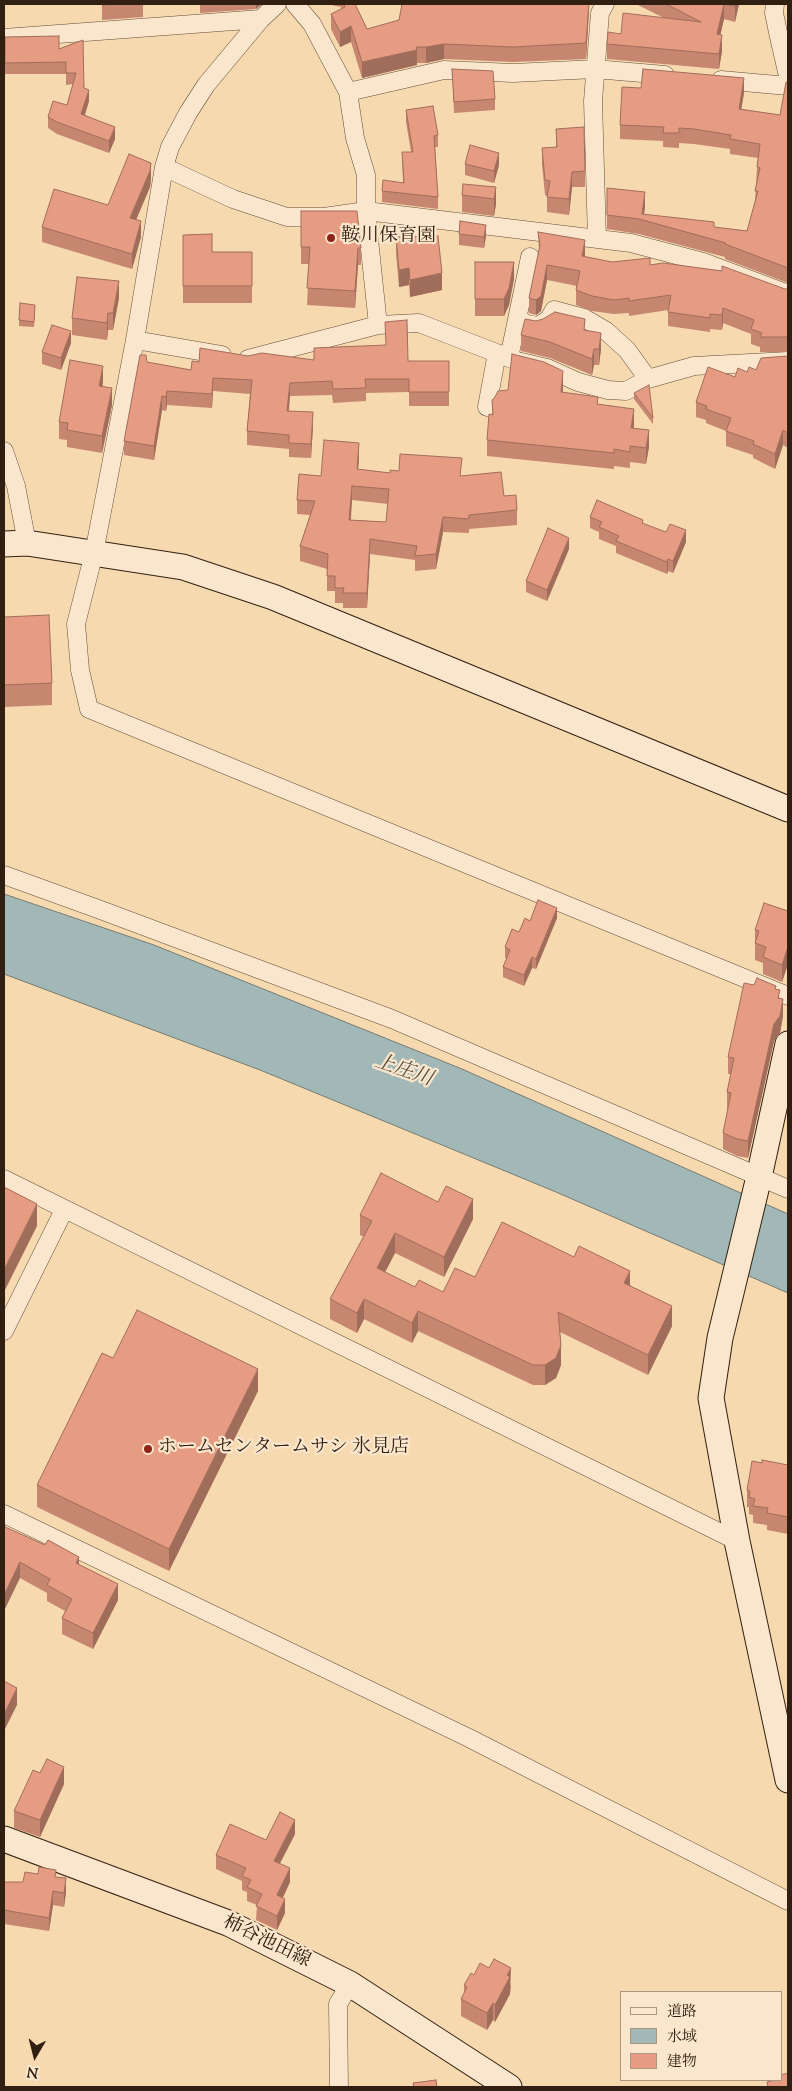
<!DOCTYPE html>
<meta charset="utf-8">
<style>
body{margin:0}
#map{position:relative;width:792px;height:2091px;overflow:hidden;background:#f7d9b0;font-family:"Sorts Mill Goudy","Noto Serif JP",serif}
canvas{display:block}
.frame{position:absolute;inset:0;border:5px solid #312011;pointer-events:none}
.legend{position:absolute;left:620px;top:1991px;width:162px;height:90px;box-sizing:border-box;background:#fae6cc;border:1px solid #aa9781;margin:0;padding:6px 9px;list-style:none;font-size:15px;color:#312011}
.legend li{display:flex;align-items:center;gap:10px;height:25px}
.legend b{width:25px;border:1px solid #aa9781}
.north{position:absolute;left:10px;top:2031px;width:50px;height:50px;-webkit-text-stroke:4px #fae6cc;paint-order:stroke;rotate:188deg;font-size:14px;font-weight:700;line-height:20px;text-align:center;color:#312011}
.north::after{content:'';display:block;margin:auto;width:18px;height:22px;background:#312011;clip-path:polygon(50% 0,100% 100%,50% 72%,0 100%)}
</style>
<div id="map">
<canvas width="792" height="2091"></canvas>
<div class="frame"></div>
<ul class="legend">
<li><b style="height:6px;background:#fae6cc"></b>道路</li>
<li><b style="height:14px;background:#a1b8b6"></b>水域</li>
<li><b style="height:14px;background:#e69c82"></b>建物</li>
</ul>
<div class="north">N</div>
</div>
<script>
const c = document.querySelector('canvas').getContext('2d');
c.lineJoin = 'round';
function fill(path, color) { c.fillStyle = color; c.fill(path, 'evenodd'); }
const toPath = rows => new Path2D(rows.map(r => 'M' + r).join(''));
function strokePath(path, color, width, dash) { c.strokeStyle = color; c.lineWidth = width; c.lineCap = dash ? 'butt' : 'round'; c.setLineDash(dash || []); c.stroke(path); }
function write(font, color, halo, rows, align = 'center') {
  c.font = font + ' "Sorts Mill Goudy","Noto Serif JP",serif'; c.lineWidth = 4.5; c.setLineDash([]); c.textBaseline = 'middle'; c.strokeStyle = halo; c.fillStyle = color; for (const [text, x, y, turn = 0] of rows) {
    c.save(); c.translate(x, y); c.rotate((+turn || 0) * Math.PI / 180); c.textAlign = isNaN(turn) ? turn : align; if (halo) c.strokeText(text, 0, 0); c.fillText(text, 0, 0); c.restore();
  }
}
const water = toPath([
 [4,894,154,945,462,1069,788,1214,788,1293,556,1192,260,1070,4,974,4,894]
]);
fill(water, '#a1b8b6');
strokePath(water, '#747b74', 1);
const street = toPath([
 [277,4,261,19,206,85,188,113,170,147,164,167,135,340,94,553,76,624,80,670,89,709,788,996],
 [295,4,312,24,348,92,355,138,366,175,366,211,378,325],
 [775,4,774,13,779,37,788,76],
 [4,38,261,19],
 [721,80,788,86],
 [348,92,444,70,513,73,595,69,665,75],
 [164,167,233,199,287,217,324,217,366,211,631,243,703,262,788,294],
 [597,239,593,101,600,13,605,4],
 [518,318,526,324,538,326,549,319,554,310,584,318,606,331,627,350,648,379],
 [135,340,222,355],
 [509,358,530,257],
 [248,359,378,325,419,323,517,361,547,368,578,382,608,390,626,391,648,379,694,366,788,361],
 [487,407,497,353],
 [4,451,16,486,27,543],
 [4,875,98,909,392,1019,788,1189],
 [4,1179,737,1541],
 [4,1331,64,1210],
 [4,1514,469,1738,788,1901],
 [339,2087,338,2004,350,1984]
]);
const secondary = toPath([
 [4,544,27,543,183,567,273,597,788,809],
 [788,1044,759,1177,720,1338,711,1398,737,1541,788,1780],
 [4,1839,228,1923,350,1984,509,2087]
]);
strokePath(street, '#624e39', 19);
strokePath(secondary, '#312011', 27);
strokePath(street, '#fae6cc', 18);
strokePath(secondary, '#fae6cc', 25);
fill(toPath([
 [102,4,143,4,143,17,102,20],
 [200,4,261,4,261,5,256,9,200,13],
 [326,4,355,4,367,29,589,4,586,59,513,62,444,59,426,63,417,63,417,65,362,78,351,42,340,47,331,29,331,14,341,9,341,7],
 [636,4,739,4,735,22,724,19,720,35,722,51,719,69,607,59,607,44,621,34,662,17],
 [5,37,59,49,83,40,84,88,89,101,85,115,115,139,109,153,57,134,48,128,48,117,67,105,73,84,66,85,66,74,5,74],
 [452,69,495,99,495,110,454,113],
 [788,82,788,283,725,259,725,257,639,234,607,229,607,188,645,207,644,214,714,227,747,231,755,201,757,167,758,158,730,154,730,149,694,144,679,143,679,148,663,147,663,141,620,139,620,125,744,93,741,109,780,115],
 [406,110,438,135,438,147,435,147,438,197,438,209,382,202,382,191,403,183,402,152,411,152,406,122],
 [556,129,585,171,585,187,572,187,569,215,547,212,547,196,545,195,542,164,542,148,556,147],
 [465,164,499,165,494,183,465,175],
 [151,178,150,187,136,220,141,237,132,269,42,242,42,227,108,205],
 [496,187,496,204,494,216,462,212,462,195],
 [301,211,361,248,361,265,358,265,355,308,307,305,309,264,301,264],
 [538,232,585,255,584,257,612,262,650,265,785,289,788,289,788,352,760,352,760,347,751,344,751,334,723,323,722,330,710,329,710,332,668,326,668,310,629,316,629,313,614,314,592,311,576,305,576,290,577,286,547,280,541,311,536,315,529,313,529,298,539,251],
 [459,234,486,236,484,248,459,245],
 [183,235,212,252,252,252,252,303,183,303],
 [396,237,442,290,410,297,409,285,399,287,396,254],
 [475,262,514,279,509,305,504,316,475,316],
 [119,298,113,330,108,330,107,340,72,335,72,318],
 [35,311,34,327,19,326,19,320],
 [585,330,601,349,599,365,594,365,592,375,550,358,521,351,521,335],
 [71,343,61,370,42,364,42,352],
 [314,348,408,361,449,361,449,406,409,406,409,392,366,393,366,401,333,403,332,395,290,396,289,411,313,426,311,458,289,457,289,449,247,445,247,431,250,394,213,391,212,408,167,405,166,411,162,410,154,460,124,455,124,441,147,362,191,370,199,362,248,356,314,360],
 [788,356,788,448,783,445,775,469,753,458,753,455,726,446,726,431,706,423,706,420,696,417,696,402,735,377,747,372,756,370],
 [103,383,102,387,112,405,102,453,67,447,67,440,59,439,59,422],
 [563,387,563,392,598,404,634,425,633,428,649,447,646,464,630,462,630,468,614,466,614,469,487,456,487,440,492,414,492,400],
 [634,393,653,418,653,424,634,399],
 [359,458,358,469,390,473,462,476,504,496,517,510,517,525,469,529,469,533,443,532,436,569,415,571,415,560,370,554,367,608,343,608,343,603,335,603,335,591,327,591,327,569,300,561,300,546,310,515,297,514,297,500,321,476],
 [352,500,388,504,386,522,351,520],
 [590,517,643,523,686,542,673,573,668,571,667,574,616,553,616,546,599,539,599,532,590,528],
 [569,549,547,601,526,592,526,581],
 [4,617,52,683,52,705,4,707],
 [788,911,788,964,782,982,763,974,763,963,755,960,755,930],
 [557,918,536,969,532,968,524,986,503,977,503,967,507,958,505,958,505,947,530,921],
 [776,990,780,999,783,1016,780,1033,774,1041,748,1158,737,1156,723,1149,723,1133,728,1110,727,1109,727,1092,731,1074,728,1074,728,1057],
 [438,1202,473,1219,444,1277,395,1253,385,1272,415,1287,443,1292,475,1277,630,1285,672,1326,648,1375,560,1332,561,1365,556,1378,545,1385,533,1385,418,1331,412,1343,364,1319,357,1333,330,1319,330,1299,364,1237,360,1235,360,1215],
 [113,1358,258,1391,169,1571,37,1507,37,1485],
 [762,1463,788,1465,788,1534,767,1530,767,1525,753,1523,753,1515,749,1514,749,1507,747,1507,747,1490],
 [4,1530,79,1565,118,1600,93,1649,62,1634,62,1618,65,1611,47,1601,47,1593,20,1578],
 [40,1773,64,1784,40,1837,14,1828,14,1811],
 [295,1834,280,1863,290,1882,283,1898,285,1913,277,1930,256,1920,257,1905,247,1901,247,1892,242,1890,242,1881,216,1869,216,1855,266,1840],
 [56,1877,66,1892,64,1907,53,1905,49,1931,4,1924,4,1882,23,1882],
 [474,1975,511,1985,510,1994,495,2022,493,2020,487,2030,461,2016,461,1999,464,1994,464,1985]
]), '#c68670');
fill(toPath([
 [256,4,261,4,261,5,256,9],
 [589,4,589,12,586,59,586,43],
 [724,4,724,19,717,50,717,34],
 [735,4,739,4,735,22],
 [351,26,351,42,340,47,340,32],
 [722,35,722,51,719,69,719,54],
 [444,44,444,59,426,63,426,47],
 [417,50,417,65,362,78,362,62],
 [744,78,744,93,739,123,739,109],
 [89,90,89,101,81,126,81,114],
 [115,127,115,139,109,153,109,141],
 [499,153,499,165,494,183,494,171],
 [151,163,151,178,150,187,130,234,130,218],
 [572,172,572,187,569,215,569,199],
 [496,187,496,204,494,216,494,199],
 [645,192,645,207,643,220,642,214],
 [141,221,141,237,132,269,132,254],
 [486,225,486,236,484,248,484,237],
 [585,240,585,255,582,271,582,256],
 [358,248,358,265,355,308,355,291],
 [514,262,514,279,509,305,504,316,504,299],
 [547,265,547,280,541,311,536,315,536,300],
 [409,268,409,285,399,287,399,270],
 [442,273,442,290,410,297,410,280],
 [119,281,119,298,113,330,113,313],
 [723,308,723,323,722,330,722,315],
 [108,313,108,330,107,340,107,323],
 [71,331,71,343,61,370,61,358],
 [601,333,601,349,599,365,599,349],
 [594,349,594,365,592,375,592,359],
 [103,366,103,383,99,403,99,386],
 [563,371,563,387,561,408,561,392],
 [213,378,213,391,212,408,212,394],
 [290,383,290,396,287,424,287,411],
 [112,388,112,405,102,453,102,436],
 [167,391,167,405,166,411,166,397],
 [162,396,162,410,154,460,154,446],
 [634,409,634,425,631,444,631,428],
 [313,412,313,426,311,458,311,444],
 [649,430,649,447,646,464,646,448],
 [783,430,783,445,775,469,775,454],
 [359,443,359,458,357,484,357,469],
 [352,486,352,500,349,535,349,520],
 [443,517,443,532,436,569,436,554],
 [686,530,686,542,673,573,673,561],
 [569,538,569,549,547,601,547,590],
 [370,539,370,554,367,608,367,593],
 [668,559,668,571,667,574,667,562],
 [557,908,557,918,536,969,536,959],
 [788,947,788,964,782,982,782,965],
 [532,957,532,968,524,986,524,975],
 [783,999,783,1016,780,1033,774,1041,748,1158,748,1141,774,1024],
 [473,1199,473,1219,444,1277,444,1257],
 [37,1204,37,1226,4,1292,4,1270],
 [395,1233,395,1253,377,1288,377,1268],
 [630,1271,630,1291,624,1283],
 [364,1299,364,1319,357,1333,357,1313],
 [672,1306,672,1326,648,1375,648,1355],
 [418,1311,418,1331,412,1343,412,1323],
 [561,1345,561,1365,556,1378,545,1385,545,1365],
 [258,1369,258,1391,169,1571,169,1549],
 [79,1557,79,1573,76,1563],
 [20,1562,20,1578,4,1611,4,1595],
 [118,1584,118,1600,93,1649,93,1633],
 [17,1688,17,1705,4,1731,4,1714],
 [64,1767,64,1784,40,1837,40,1820],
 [295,1820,295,1834,274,1875,274,1861],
 [290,1868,290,1882,277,1909,277,1895],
 [66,1878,66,1892,64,1907,64,1893],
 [53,1891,53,1905,49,1931,49,1918],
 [285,1899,285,1913,277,1930,277,1916],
 [511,1968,510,1994,495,2022,495,2005,507,1975],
 [493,2003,493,2020,487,2030,487,2013]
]), '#a16d5b');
const building = toPath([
 [102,4,118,4,102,5,102,4],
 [344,4,355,4,367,29,399,20,402,4,589,4,586,43,513,47,444,44,426,47,416,47,417,50,362,62,351,26,340,32,331,14,345,7,344,4],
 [666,4,724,4,717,34,722,35,719,54,607,44,608,32,621,34,623,13,701,22,666,4],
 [724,4,735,4,735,6,724,4],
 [59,36,59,49,83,40,84,88,89,90,81,114,115,127,109,141,57,122,48,117,53,101,67,105,76,73,66,73,66,62,5,63,5,37,59,36],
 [452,69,493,71,495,99,454,102,452,69],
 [643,69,744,78,739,109,780,115,786,82,788,82,788,268,725,244,726,243,639,219,607,215,607,188,645,192,642,214,714,222,714,227,747,231,758,191,755,191,760,168,757,167,760,144,730,139,731,135,694,129,679,128,679,133,663,133,664,127,620,125,622,87,641,88,643,69],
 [433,106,438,135,434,136,438,197,382,191,383,180,404,183,402,152,413,152,406,110,433,106],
 [584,127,585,171,572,172,569,199,547,197,550,181,545,180,542,148,557,147,556,129,584,127],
 [470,145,499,153,494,171,465,164,470,145],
 [129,154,151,163,150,171,130,218,141,221,132,254,42,227,54,189,108,205,129,154],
 [463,184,496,187,494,199,462,195,463,184],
 [301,211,357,211,361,248,358,248,355,291,307,288,310,247,301,247,301,211],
 [460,221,486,225,484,237,459,234,460,221],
 [538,232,585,240,582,256,612,262,650,258,650,265,663,263,722,271,722,266,785,289,788,289,788,337,760,337,762,333,751,329,754,320,723,308,722,315,710,314,710,318,668,312,671,295,629,301,629,298,614,300,592,296,576,290,580,271,547,265,541,296,536,300,529,298,540,245,538,232],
 [212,234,212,252,252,252,252,286,183,286,183,235,212,234],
 [438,236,442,273,410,280,409,268,399,270,396,237,438,236],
 [475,262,514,262,509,288,504,299,475,299,475,262],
 [77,277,119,281,113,313,108,313,107,323,72,318,77,277],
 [20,303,35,305,34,322,19,320,20,303],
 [555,312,585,319,584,330,601,333,599,349,594,349,592,359,550,342,521,335,525,319,536,321,543,319,555,312],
 [407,320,408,361,449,361,449,392,409,392,409,379,365,379,366,388,333,389,332,381,290,383,287,411,313,412,311,444,289,443,289,435,247,431,252,380,213,378,212,394,167,391,166,397,162,396,154,446,124,441,140,355,146,355,147,362,191,370,192,361,199,362,200,348,248,356,262,353,314,360,314,348,386,345,385,322,407,320],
 [52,325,71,331,61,358,42,352,52,325],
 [512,354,544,362,563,371,561,392,598,397,597,404,634,409,631,428,649,430,646,448,630,446,630,452,614,449,614,453,487,440,489,414,493,415,492,400,495,397,498,391,508,390,512,354],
 [788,356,788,433,783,430,775,454,753,444,754,441,726,431,731,418,706,409,707,406,696,402,708,367,735,377,738,368,747,372,749,367,756,370,761,358,788,356],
 [70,360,103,366,99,386,112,388,102,436,67,430,68,423,59,422,70,360],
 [649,385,653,418,634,393,649,385],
 [324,440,359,443,357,469,390,473,390,470,399,471,400,454,462,458,460,476,501,472,504,496,516,495,517,510,469,515,469,519,443,517,436,554,415,556,417,546,370,539,367,593,343,593,344,588,335,588,335,576,327,576,328,554,300,546,315,501,297,500,299,474,321,476,324,440],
 [352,486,389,489,386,522,349,520,352,486],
 [597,500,643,520,642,523,666,532,670,524,686,530,673,561,668,559,667,562,616,541,619,536,599,527,602,522,590,517,597,500],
 [548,528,569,538,547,590,526,581,548,528],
 [49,615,52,683,4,685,4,617,49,615],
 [538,900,557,908,536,959,532,957,524,975,503,967,510,950,505,947,512,929,519,932,525,918,530,921,538,900],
 [764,903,788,911,788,947,782,965,763,957,766,947,755,943,759,931,755,930,764,903],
 [757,978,776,986,775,989,780,990,778,998,783,999,780,1016,774,1024,748,1141,737,1139,723,1133,731,1093,727,1092,734,1058,728,1057,744,983,754,985,757,978],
 [381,1173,438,1202,446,1186,473,1199,444,1257,395,1233,377,1268,415,1287,419,1280,443,1292,455,1268,475,1277,502,1222,574,1257,579,1246,630,1271,624,1283,672,1306,648,1355,558,1312,561,1345,556,1358,545,1365,533,1365,418,1311,412,1323,364,1299,357,1313,330,1299,372,1221,360,1215,381,1173],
 [4,1187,37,1204,4,1270,4,1187],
 [137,1310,258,1369,169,1549,37,1485,102,1353,113,1358,137,1310],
 [762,1460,788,1465,788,1517,767,1513,768,1508,753,1506,755,1499,749,1497,750,1491,747,1490,752,1461,762,1463,762,1460],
 [5,1527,45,1545,48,1540,79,1557,76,1563,118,1584,93,1633,62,1618,72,1599,47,1585,50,1579,20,1562,4,1595,4,1530,5,1527],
 [4,1681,17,1688,4,1714,4,1681],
 [47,1759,64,1767,40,1820,14,1811,33,1770,40,1773,47,1759],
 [280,1812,295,1820,274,1861,290,1868,277,1895,285,1899,277,1916,256,1906,262,1894,247,1887,251,1880,242,1876,246,1868,216,1855,230,1824,266,1840,280,1812],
 [39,1867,56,1870,55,1877,66,1878,64,1893,53,1891,49,1918,4,1910,4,1882,23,1882,25,1872,38,1874,39,1867],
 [494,1959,511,1968,507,1975,510,1977,495,2005,493,2003,487,2013,461,1999,467,1987,464,1985,471,1973,474,1975,480,1963,489,1968,494,1959],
 [788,2073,788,2087,768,2087,767,2082,774,2080,781,2080,781,2075,788,2073],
 [436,2080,437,2087,414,2087,413,2083,436,2080]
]);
fill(building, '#e69c82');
strokePath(building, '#a16d5b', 1);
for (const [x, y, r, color] of [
 [331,238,5,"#8f2418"],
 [148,1449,5,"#8f2418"]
]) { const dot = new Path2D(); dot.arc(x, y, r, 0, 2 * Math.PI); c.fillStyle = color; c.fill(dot); strokePath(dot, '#fae6cc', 2); }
write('19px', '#312011', '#fae6cc', [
 ["鞍川保育園",341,238],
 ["ホームセンタームサシ 氷見店",158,1449]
], 'left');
write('19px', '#312011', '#fae6cc', [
 ["柿谷池田線",266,1943,26]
]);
write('italic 20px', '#534e43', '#fae6cc', [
 ["上庄川",403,1072,19]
]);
</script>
